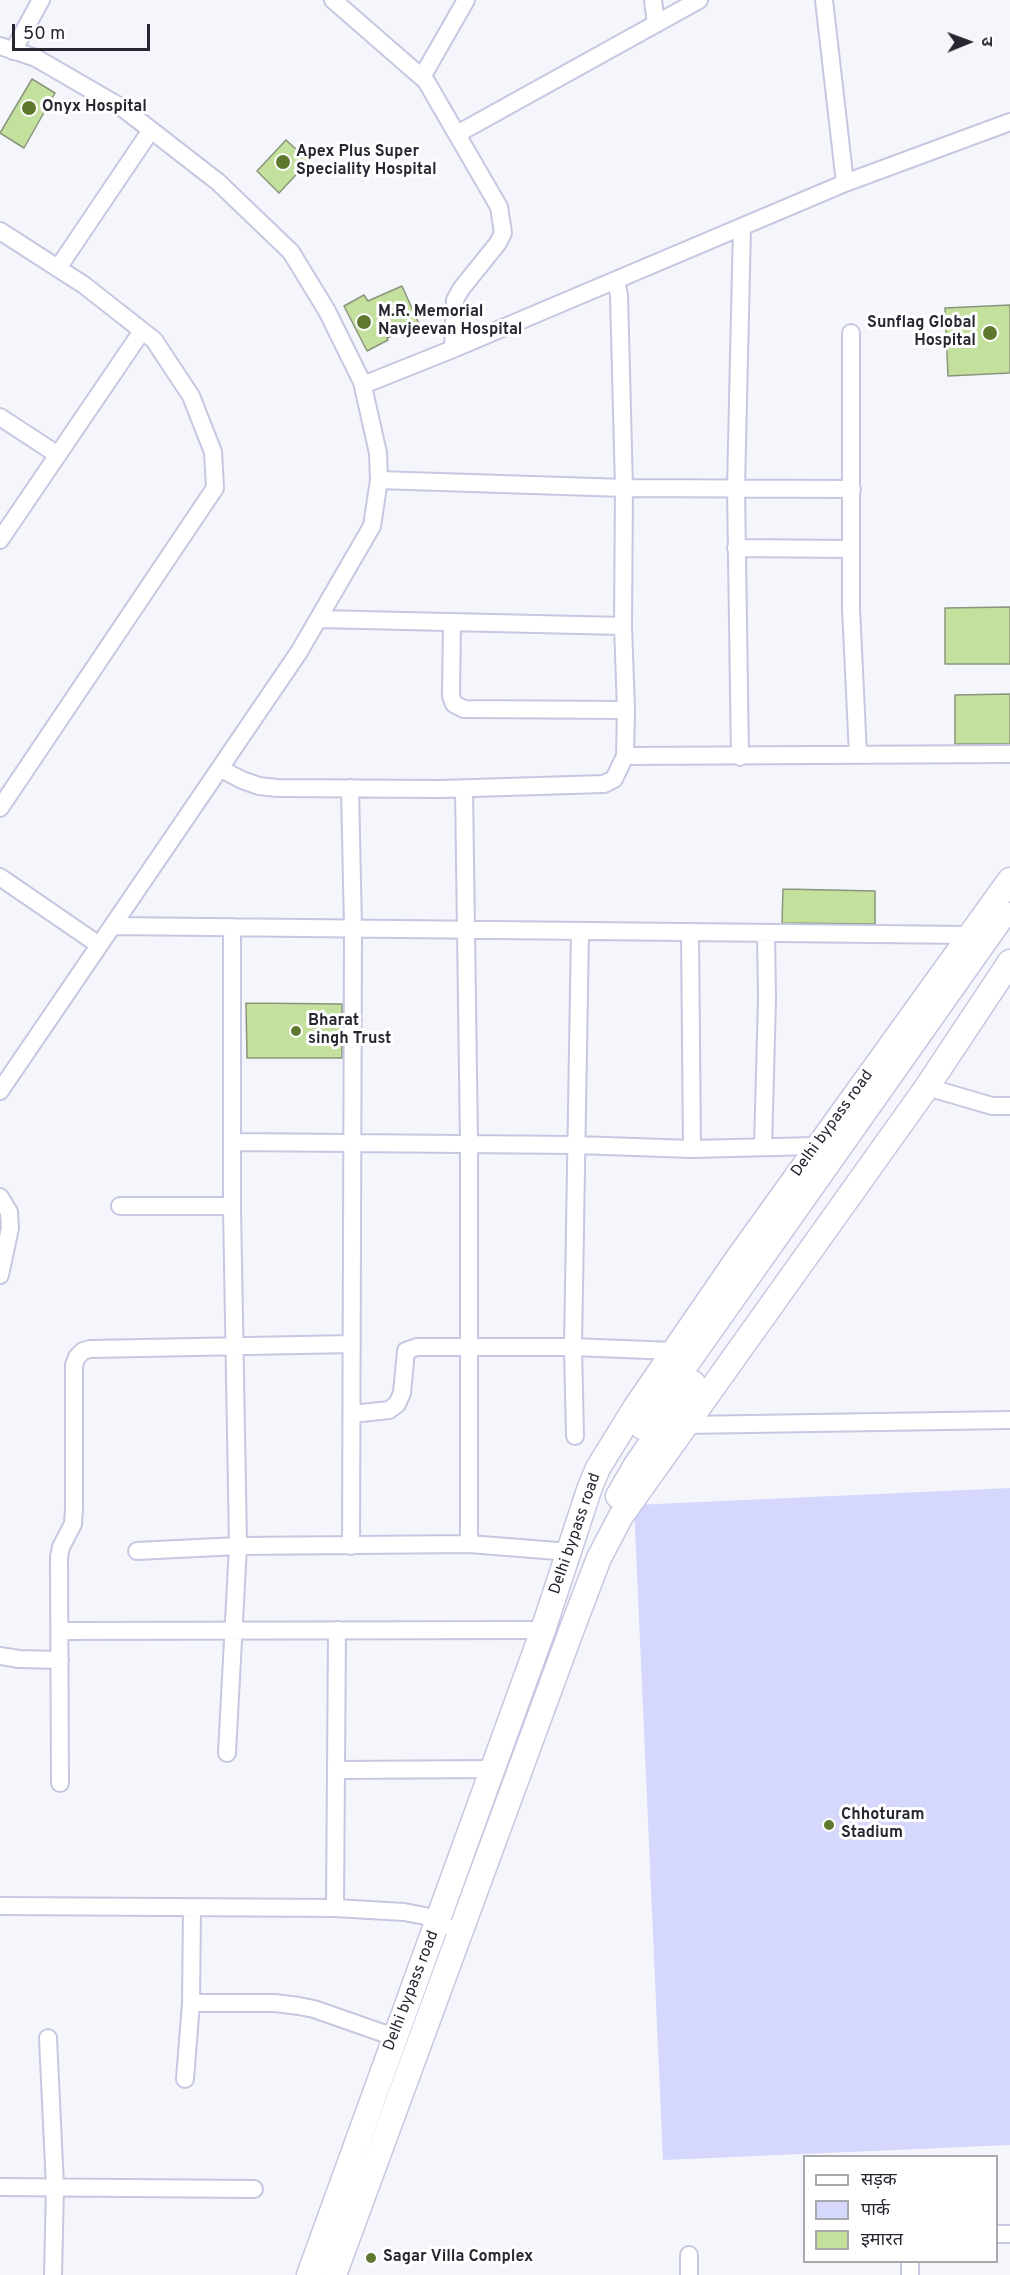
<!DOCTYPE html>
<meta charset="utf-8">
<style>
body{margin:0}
#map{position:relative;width:1010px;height:2275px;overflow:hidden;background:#f5f6fb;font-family:Overpass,"Noto Sans Devanagari",sans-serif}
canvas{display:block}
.legend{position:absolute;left:803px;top:2155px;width:195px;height:108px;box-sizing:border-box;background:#fff;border:2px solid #a8a9ad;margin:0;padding:8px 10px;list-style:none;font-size:18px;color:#262731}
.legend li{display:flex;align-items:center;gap:12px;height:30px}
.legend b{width:30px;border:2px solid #a8a9ad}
.north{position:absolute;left:938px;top:12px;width:60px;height:60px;-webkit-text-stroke:4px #fff;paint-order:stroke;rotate:89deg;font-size:16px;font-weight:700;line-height:24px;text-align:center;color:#262731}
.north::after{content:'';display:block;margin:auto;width:21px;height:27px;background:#262731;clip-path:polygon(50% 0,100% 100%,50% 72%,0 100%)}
.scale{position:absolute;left:12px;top:24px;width:138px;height:27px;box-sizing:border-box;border:3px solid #262731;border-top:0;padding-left:8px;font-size:18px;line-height:21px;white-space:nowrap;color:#262731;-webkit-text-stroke:4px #fff;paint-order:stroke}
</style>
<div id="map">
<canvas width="1010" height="2275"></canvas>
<ul class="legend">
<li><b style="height:8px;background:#fff"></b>सड़क</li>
<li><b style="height:16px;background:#d5d7fc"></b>पार्क</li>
<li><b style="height:16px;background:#c4e09d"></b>इमारत</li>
</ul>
<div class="north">उ</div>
<div class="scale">50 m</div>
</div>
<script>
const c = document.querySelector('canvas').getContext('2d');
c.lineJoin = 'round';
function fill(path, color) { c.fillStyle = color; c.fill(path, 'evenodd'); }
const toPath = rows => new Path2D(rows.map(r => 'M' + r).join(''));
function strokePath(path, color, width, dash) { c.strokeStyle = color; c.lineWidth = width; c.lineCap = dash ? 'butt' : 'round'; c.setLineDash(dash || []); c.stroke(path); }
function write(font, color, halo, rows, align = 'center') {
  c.font = font + ' Overpass,sans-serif'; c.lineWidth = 6; c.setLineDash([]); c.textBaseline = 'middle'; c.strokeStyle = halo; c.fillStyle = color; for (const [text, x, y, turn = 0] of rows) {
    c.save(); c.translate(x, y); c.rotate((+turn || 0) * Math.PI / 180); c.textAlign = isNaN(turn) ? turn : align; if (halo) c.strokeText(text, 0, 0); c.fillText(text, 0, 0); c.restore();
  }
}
fill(toPath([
 [1010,1488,1010,2145,663,2160,634,1505]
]), '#d5d7fc');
const building = toPath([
 [32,79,55,93,24,148,0,133,32,79],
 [286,140,309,161,279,193,257,171,286,140],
 [402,286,419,324,387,338,388,340,367,351,344,306,364,295,368,301,402,286],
 [1010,305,1010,373,948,376,945,308,1010,305],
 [1010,607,1010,664,945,664,945,608,1010,607],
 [1010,694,1010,744,955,744,955,695,1010,694],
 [783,889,875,891,875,924,782,923,783,889],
 [246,1003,342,1004,342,1058,247,1058,246,1003]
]);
fill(building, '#c4e09d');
strokePath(building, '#8b957d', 1.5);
const street = toPath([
 [333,0,426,81,499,207,503,233,498,243,461,289,455,300,453,349],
 [653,0,656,24],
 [824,0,845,183],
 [0,46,36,58,124,109,218,182,291,252,327,311,362,382,378,453,379,480,372,526,299,652,0,1091],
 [13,51,41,0],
 [422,77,466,0],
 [457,134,699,0],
 [0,231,84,285,154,340,191,396,213,452,215,488,0,808],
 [58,268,151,130],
 [851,333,851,608,858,755],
 [363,385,453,349,845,183,1010,122],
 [0,417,58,455],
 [379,480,624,488,852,489],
 [0,540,142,331],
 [736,548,851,549],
 [318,619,623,626],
 [452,623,451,696,454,704,464,709,626,710],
 [625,756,1010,754],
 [740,757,736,488,742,227],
 [221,769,242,780,259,786,277,788,441,789,604,784,614,779,625,756,626,710,623,626,624,488,619,295,616,281],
 [350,788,353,928,351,1546],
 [464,788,469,1144,469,1544],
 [0,877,99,945],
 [113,926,969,935],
 [690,932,692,1149],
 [927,1087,992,1106,1010,1106],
 [233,1142,577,1145,692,1149,817,1146],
 [763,1147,767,999,766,933],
 [0,1197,9,1212,10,1228,0,1275],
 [120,1206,232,1206],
 [352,1414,389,1410,397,1404,402,1393,406,1351,417,1347,573,1347,673,1351],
 [684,1425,1010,1420],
 [575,1436,573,1347,580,931],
 [137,1551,238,1546,469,1544,570,1552],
 [60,1631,543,1630],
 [0,1656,19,1659,60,1660],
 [227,1753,238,1546,232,1206,232,927],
 [337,1770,492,1769],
 [60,1783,59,1557,61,1547,73,1524,74,1509,74,1365,77,1357,83,1351,90,1349,352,1344],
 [0,1906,335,1908,404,1912,425,1916,446,1926],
 [335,1908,337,1630],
 [191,2003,275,2003,299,2006,314,2009,394,2037],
 [48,2038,55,2187,53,2275],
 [185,2079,191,2003,192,1909],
 [0,2187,254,2189],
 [996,2234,1010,2234],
 [689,2255,689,2275],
 [910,2262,910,2275]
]);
const secondary = toPath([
 [642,1427,1004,914],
 [618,1496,636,1465,693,1383],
 [309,2275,543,1630,590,1487,598,1468,635,1408,738,1258,1010,880],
 [334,2275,573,1626,599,1558,621,1516,927,1087,1010,962]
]);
strokePath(street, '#c6c7e1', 20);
strokePath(secondary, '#c6c7e1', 27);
strokePath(street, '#fff', 16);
strokePath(secondary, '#fff', 24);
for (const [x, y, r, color] of [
 [29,108,8,"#5e792e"],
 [283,162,8,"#5e792e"],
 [364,322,8,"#5e792e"],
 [990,333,8,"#5e792e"],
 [296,1031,6,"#5e792e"],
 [829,1825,6,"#5e792e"],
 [371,2258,6,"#5e792e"]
]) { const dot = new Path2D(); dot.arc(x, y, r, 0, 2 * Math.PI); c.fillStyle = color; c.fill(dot); strokePath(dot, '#fff', 2); }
write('bold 16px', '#262731', '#fff', [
 ["Onyx Hospital",42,108],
 ["Apex Plus Super",296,153],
 ["Speciality Hospital",296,171],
 ["M.R. Memorial",378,313],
 ["Navjeevan Hospital",378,331],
 ["Sunflag Global",976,324,"right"],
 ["Hospital",976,342,"right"],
 ["Bharat",308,1022],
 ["singh Trust",308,1040],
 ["Chhoturam",841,1816],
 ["Stadium",841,1834],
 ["Sagar Villa Complex",383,2258]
], 'left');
write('16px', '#262731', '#fff', [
 ["Delhi bypass road",833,1124,-54],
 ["Delhi bypass road",576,1534,-71],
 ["Delhi bypass road",412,1991,-69]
]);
</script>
